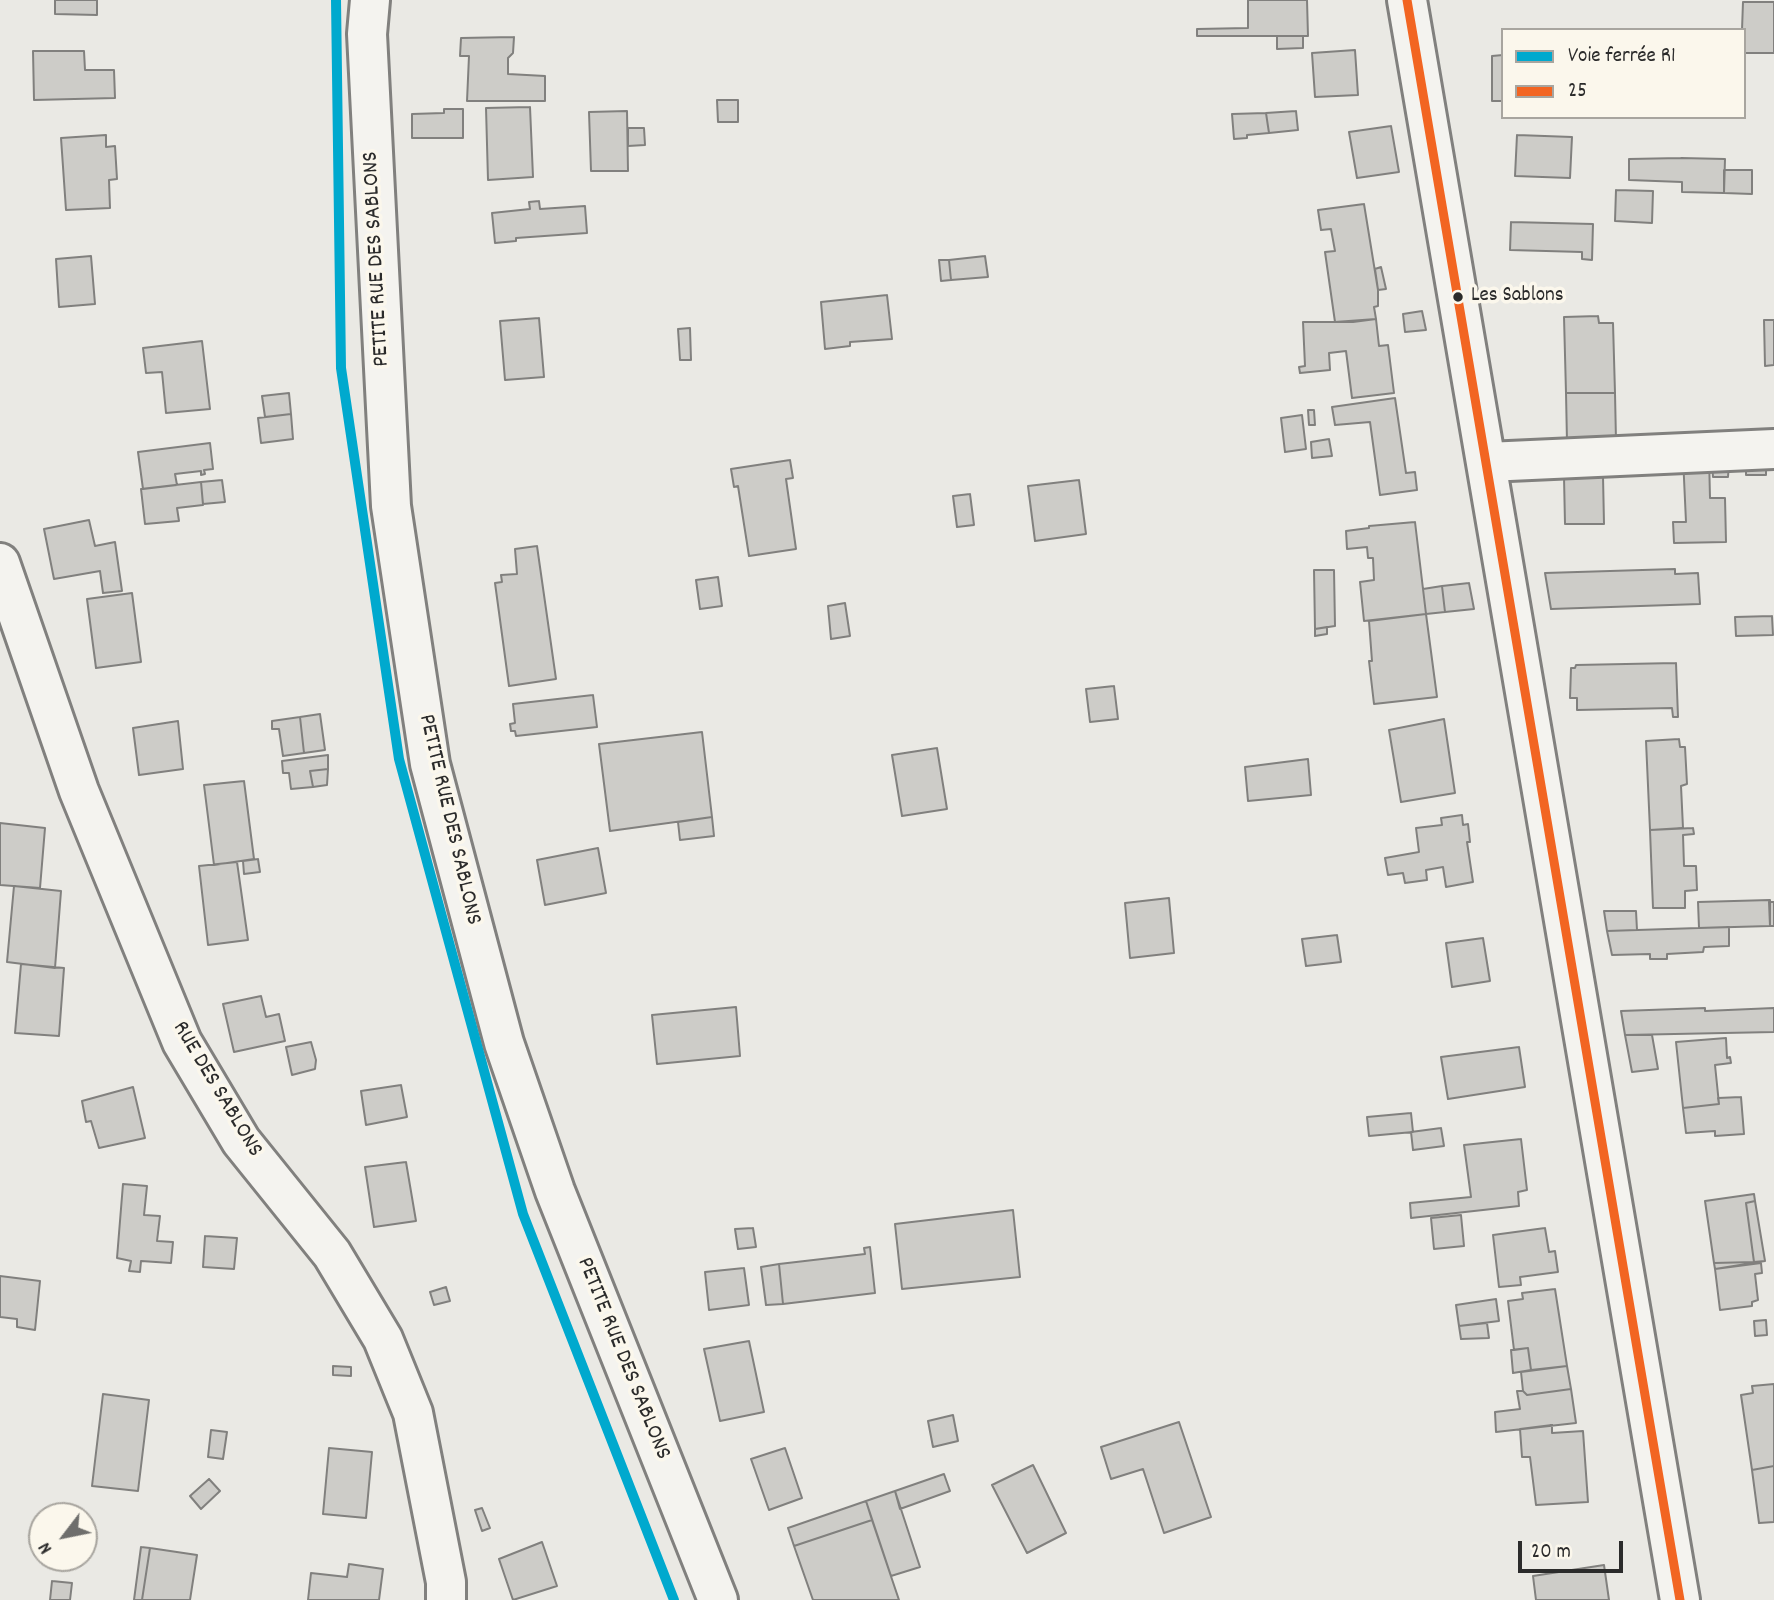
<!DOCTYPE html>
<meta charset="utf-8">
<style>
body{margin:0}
#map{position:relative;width:1774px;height:1600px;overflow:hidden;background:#eae9e4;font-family:Dekko,sans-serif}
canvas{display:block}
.legend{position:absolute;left:1501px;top:28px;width:245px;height:91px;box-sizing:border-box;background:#fbf7ec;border:2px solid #a8a59f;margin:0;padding:9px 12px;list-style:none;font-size:21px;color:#2b2b2b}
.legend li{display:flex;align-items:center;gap:14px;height:35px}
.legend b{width:35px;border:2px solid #a8a59f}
.north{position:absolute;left:28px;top:1502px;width:70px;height:70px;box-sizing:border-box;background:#fbf7ec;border:2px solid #a8a59f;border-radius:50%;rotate:238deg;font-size:19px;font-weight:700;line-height:28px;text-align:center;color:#2b2b2b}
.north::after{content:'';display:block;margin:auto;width:24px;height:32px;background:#6e6e6c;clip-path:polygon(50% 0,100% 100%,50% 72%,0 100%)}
.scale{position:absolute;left:1518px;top:1541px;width:105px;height:32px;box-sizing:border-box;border:4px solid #2b2b2b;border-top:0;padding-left:9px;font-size:21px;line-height:24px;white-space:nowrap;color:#2b2b2b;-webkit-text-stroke:5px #fbf7ec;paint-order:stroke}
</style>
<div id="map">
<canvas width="1774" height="1600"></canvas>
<ul class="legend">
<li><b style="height:9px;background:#00a9ce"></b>Voie ferrée R1</li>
<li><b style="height:9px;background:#f26522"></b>25</li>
</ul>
<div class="north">N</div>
<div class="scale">20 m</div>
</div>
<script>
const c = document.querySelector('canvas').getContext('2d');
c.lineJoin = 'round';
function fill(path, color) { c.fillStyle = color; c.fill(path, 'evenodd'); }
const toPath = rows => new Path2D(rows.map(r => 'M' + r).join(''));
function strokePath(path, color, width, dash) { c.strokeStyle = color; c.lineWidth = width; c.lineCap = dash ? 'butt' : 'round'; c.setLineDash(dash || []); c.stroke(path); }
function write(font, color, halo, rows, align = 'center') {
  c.font = font + ' Dekko,sans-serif'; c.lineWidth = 7; c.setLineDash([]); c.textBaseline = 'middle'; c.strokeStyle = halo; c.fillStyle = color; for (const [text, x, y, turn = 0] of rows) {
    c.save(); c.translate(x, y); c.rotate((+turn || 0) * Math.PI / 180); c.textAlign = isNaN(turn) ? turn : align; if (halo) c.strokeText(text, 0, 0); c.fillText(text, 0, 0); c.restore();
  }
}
const building = toPath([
 [55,0,97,0,97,15,55,14,55,0],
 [1248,0,1307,0,1308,36,1197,36,1197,29,1248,28,1248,0],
 [1743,2,1774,2,1774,53,1744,53,1744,30,1742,30,1743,2],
 [1277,36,1303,36,1303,48,1277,49,1277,36],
 [514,37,513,53,508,58,508,74,545,76,545,101,467,101,469,56,460,56,461,38,514,37],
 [1355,50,1358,95,1315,97,1312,53,1355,50],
 [33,51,84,51,85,70,114,70,115,98,34,100,33,51],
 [1503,55,1503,101,1492,101,1492,56,1503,55],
 [717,100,738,100,738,122,718,122,717,100],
 [530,107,533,177,488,180,486,108,530,107],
 [444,109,463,109,463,138,412,138,412,114,444,113,444,109],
 [627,111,628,171,591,171,589,112,627,111],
 [1296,111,1298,130,1269,133,1266,113,1296,111],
 [1266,113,1269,133,1247,135,1247,138,1234,139,1232,114,1266,113],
 [1391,126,1399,172,1357,178,1349,132,1391,126],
 [628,128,644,128,645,145,628,146,628,128],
 [106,135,106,147,115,146,117,179,109,180,110,208,66,210,61,138,106,135],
 [1517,135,1572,137,1570,178,1515,176,1517,135],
 [1681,158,1725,159,1724,193,1682,192,1682,182,1629,180,1629,159,1681,158],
 [1724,170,1752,170,1752,194,1724,193,1724,170],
 [1616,190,1653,191,1652,223,1615,221,1616,190],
 [539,201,540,209,585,206,587,233,516,238,516,241,495,243,492,213,530,209,529,202,539,201],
 [1364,204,1378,290,1378,306,1374,307,1376,319,1335,322,1325,252,1335,251,1331,229,1321,230,1318,210,1364,204],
 [1511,222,1593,224,1592,260,1582,259,1582,252,1510,250,1511,222],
 [91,256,95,304,59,307,56,259,91,256],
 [985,256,988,277,951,280,949,260,985,256],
 [939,260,949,260,951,280,941,281,939,260],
 [1381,267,1386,289,1378,290,1375,269,1381,267],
 [887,295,892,339,850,342,850,346,825,349,821,302,887,295],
 [1422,311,1426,330,1405,332,1403,314,1422,311],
 [1598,316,1599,323,1613,323,1615,393,1566,393,1564,317,1598,316],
 [539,318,544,377,505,380,500,321,539,318],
 [1376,319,1379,346,1388,345,1394,393,1352,398,1346,351,1329,353,1330,370,1300,373,1299,367,1305,366,1303,322,1353,322,1376,319],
 [1764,320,1774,320,1774,365,1765,366,1764,320],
 [690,328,691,360,680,360,678,329,690,328],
 [202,341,210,409,166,413,162,372,146,373,143,348,202,341],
 [289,393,291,414,265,417,262,396,289,393],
 [1566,393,1615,393,1616,441,1567,442,1566,393],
 [1395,398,1406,473,1415,472,1417,490,1380,495,1370,422,1335,425,1332,407,1395,398],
 [1308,410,1314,410,1315,425,1309,425,1308,410],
 [291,414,293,439,261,443,258,418,291,414],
 [1302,415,1306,449,1285,452,1281,418,1302,415],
 [1329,439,1332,456,1312,458,1311,442,1329,439],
 [210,443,213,469,204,470,205,474,201,475,201,471,175,474,177,485,143,489,138,452,210,443],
 [1709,456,1710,498,1725,498,1726,542,1674,543,1673,522,1686,522,1683,457,1709,456],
 [1746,459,1766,459,1766,475,1746,475,1746,459],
 [790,460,793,478,786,479,796,549,749,556,738,486,734,487,731,469,790,460],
 [1712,463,1729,463,1728,477,1713,477,1712,463],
 [1603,476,1604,524,1565,524,1564,477,1603,476],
 [222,480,225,502,203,504,201,482,222,480],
 [1079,480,1086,534,1035,541,1028,486,1079,480],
 [201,482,203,505,177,508,179,521,145,524,141,489,201,482],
 [970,494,974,525,957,527,953,496,970,494],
 [89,520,95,546,115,542,122,591,103,593,100,571,54,579,44,529,89,520],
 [1415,522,1426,614,1364,621,1360,582,1374,580,1373,558,1368,558,1367,547,1347,549,1346,531,1369,528,1369,526,1415,522],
 [537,546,556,679,509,686,495,583,502,582,501,575,517,574,515,549,537,546],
 [1675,569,1675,574,1698,573,1700,604,1551,609,1545,573,1675,569],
 [1314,570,1334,570,1335,626,1315,629,1314,570],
 [718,577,722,606,700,609,696,580,718,577],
 [1469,583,1474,609,1445,612,1442,586,1469,583],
 [1442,586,1445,612,1426,614,1423,589,1442,586],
 [132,593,141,662,96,668,87,599,132,593],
 [845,603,850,636,831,639,828,606,845,603],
 [1426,614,1437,697,1374,704,1369,661,1372,661,1369,621,1426,614],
 [1772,616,1773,635,1736,636,1735,617,1772,616],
 [1327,627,1327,634,1315,636,1315,629,1327,627],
 [1676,663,1678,717,1673,717,1672,708,1577,710,1577,698,1570,698,1571,668,1575,668,1576,665,1676,663],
 [1114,686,1118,719,1090,722,1086,689,1114,686],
 [593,695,597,727,516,736,515,731,511,731,510,724,515,723,513,704,593,695],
 [320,714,325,750,304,753,300,717,320,714],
 [300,717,304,753,283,756,279,729,272,729,272,721,300,717],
 [1444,719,1455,793,1401,802,1389,730,1444,719],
 [178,721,183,769,139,775,133,728,178,721],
 [702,732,712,817,610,831,599,744,702,732],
 [1679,739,1680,747,1685,747,1687,784,1681,786,1683,828,1650,830,1646,741,1679,739],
 [937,748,947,809,902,816,892,755,937,748],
 [328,755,328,769,310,771,313,787,291,789,289,773,283,773,282,761,328,755],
 [1308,759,1311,795,1248,801,1245,767,1308,759],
 [328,769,327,785,313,787,310,771,328,769],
 [244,781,254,859,214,865,204,785,244,781],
 [1462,815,1463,825,1468,824,1470,842,1467,842,1473,882,1446,887,1443,867,1426,870,1427,880,1405,883,1403,873,1388,875,1385,858,1419,852,1416,828,1442,825,1441,818,1462,815],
 [712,817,714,836,680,840,678,822,712,817],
 [0,823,45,828,40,888,0,885,0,823],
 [1693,828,1694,834,1683,835,1684,866,1696,866,1697,890,1685,891,1685,908,1653,908,1650,830,1693,828],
 [598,848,606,893,545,905,537,860,598,848],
 [258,859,260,872,244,874,243,861,258,859],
 [237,862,248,940,208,945,199,866,237,862],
 [14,886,61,891,55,968,7,962,14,886],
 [1169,898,1174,953,1130,958,1125,903,1169,898],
 [1770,900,1770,926,1699,928,1698,902,1770,900],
 [1769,902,1774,902,1774,926,1770,926,1769,902],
 [1604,911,1636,911,1637,930,1607,931,1604,911],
 [1729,927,1729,946,1704,947,1703,952,1667,954,1667,959,1650,959,1650,954,1612,955,1607,931,1729,927],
 [1337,935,1341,962,1306,966,1302,939,1337,935],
 [1483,938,1490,981,1452,987,1446,943,1483,938],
 [21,964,64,968,59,1036,15,1033,21,964],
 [261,996,266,1017,279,1014,285,1041,234,1052,223,1004,261,996],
 [736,1007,740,1056,657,1064,652,1015,736,1007],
 [1705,1008,1705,1011,1774,1008,1774,1032,1625,1035,1621,1011,1705,1008],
 [1625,1035,1652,1035,1658,1069,1632,1072,1625,1035],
 [1726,1038,1727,1058,1730,1057,1731,1063,1715,1065,1719,1104,1683,1108,1676,1042,1726,1038],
 [311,1042,316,1060,315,1069,292,1075,286,1047,311,1042],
 [1519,1047,1525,1087,1448,1099,1441,1057,1519,1047],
 [401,1085,407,1117,366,1125,361,1091,401,1085],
 [133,1087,145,1138,99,1148,91,1121,86,1122,82,1101,133,1087],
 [1741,1097,1744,1134,1715,1136,1715,1131,1686,1133,1683,1108,1719,1104,1718,1098,1741,1097],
 [1411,1113,1413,1132,1369,1136,1367,1117,1411,1113],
 [1441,1128,1444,1146,1413,1150,1411,1132,1441,1128],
 [1521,1139,1527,1190,1518,1192,1519,1206,1411,1218,1410,1203,1471,1197,1464,1145,1521,1139],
 [406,1162,416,1221,374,1227,365,1167,406,1162],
 [123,1184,147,1186,144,1215,160,1216,157,1241,173,1242,171,1263,141,1261,140,1272,129,1271,131,1261,117,1258,123,1184],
 [1754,1194,1755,1201,1746,1203,1754,1262,1714,1263,1705,1201,1754,1194],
 [1755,1201,1765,1261,1754,1262,1746,1203,1755,1201],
 [1013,1210,1020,1277,902,1289,895,1224,1013,1210],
 [1461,1215,1464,1246,1434,1249,1431,1218,1461,1215],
 [753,1228,756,1247,738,1249,735,1229,753,1228],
 [1545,1228,1549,1252,1555,1251,1558,1272,1520,1277,1521,1285,1499,1287,1493,1235,1545,1228],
 [205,1236,237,1238,234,1269,203,1267,205,1236],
 [870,1247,875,1293,783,1304,779,1264,865,1254,864,1248,870,1247],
 [1765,1261,1715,1269,1714,1263,1754,1262,1765,1261],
 [1761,1263,1762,1273,1755,1274,1758,1300,1752,1302,1752,1306,1720,1310,1715,1269,1761,1263],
 [779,1264,783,1304,766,1305,761,1267,779,1264],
 [744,1268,749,1305,709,1310,705,1272,744,1268],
 [0,1276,40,1281,35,1330,17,1327,17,1319,0,1317,0,1276],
 [446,1287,450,1301,434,1305,430,1292,446,1287],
 [1555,1289,1567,1366,1531,1370,1528,1348,1514,1350,1508,1301,1523,1299,1522,1293,1555,1289],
 [1496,1299,1499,1321,1459,1326,1456,1305,1496,1299],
 [1766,1320,1767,1335,1755,1336,1754,1321,1766,1320],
 [1487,1323,1489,1338,1461,1339,1459,1326,1487,1323],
 [749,1341,764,1412,720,1421,704,1349,749,1341],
 [1528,1348,1531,1370,1513,1373,1511,1350,1528,1348],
 [333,1366,351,1367,351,1376,333,1375,333,1366],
 [1567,1366,1571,1389,1527,1395,1523,1391,1521,1372,1567,1366],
 [1774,1384,1774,1466,1752,1470,1741,1395,1753,1393,1752,1386,1774,1384],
 [1571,1389,1576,1423,1496,1432,1495,1412,1520,1409,1517,1391,1523,1391,1527,1395,1571,1389],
 [103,1394,149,1400,138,1491,92,1486,103,1394],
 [953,1415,958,1441,933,1447,928,1421,953,1415],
 [1179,1422,1211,1517,1164,1533,1143,1469,1111,1479,1101,1447,1179,1422],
 [1552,1425,1552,1433,1583,1431,1588,1502,1536,1505,1530,1457,1522,1457,1520,1429,1552,1425],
 [211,1430,227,1432,223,1459,208,1457,211,1430],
 [329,1448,372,1452,366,1518,323,1514,329,1448],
 [785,1448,802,1498,769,1510,751,1459,785,1448],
 [1033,1465,1066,1533,1027,1553,992,1485,1033,1465],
 [1774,1466,1774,1522,1759,1523,1752,1470,1774,1466],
 [944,1474,950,1491,900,1509,895,1491,944,1474],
 [209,1479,220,1491,201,1509,190,1496,209,1479],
 [895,1491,920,1567,891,1576,866,1501,895,1491],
 [866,1501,872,1520,794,1546,788,1528,866,1501],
 [482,1508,490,1528,482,1531,475,1510,482,1508],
 [872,1520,899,1600,813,1600,794,1546,872,1520],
 [542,1542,557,1586,513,1600,499,1559,542,1542],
 [141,1547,150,1548,142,1600,134,1600,141,1547],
 [150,1548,197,1555,190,1600,142,1600,150,1548],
 [349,1564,383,1569,379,1600,308,1600,311,1573,347,1577,349,1564],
 [1604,1565,1609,1600,1536,1600,1533,1576,1604,1565],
 [52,1581,72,1583,70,1600,50,1600,52,1581]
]);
fill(building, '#cdccc8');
strokePath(building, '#81807e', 2);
const minor = toPath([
 [370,0,367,34,391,506,430,764,504,1043,555,1191,718,1600],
 [1487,462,1774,449],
 [0,563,79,791,182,1042,241,1141,332,1254,383,1339,413,1413,446,1582,446,1600]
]);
const major = toPath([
 [1407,0,1680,1600]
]);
strokePath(minor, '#81807e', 44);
strokePath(major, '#81807e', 44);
strokePath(minor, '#f4f3ef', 38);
strokePath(major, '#f4f3ef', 38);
strokePath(toPath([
 [1407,0,1680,1600]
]), '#f26522', 9);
strokePath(toPath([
 [336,0,341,368,399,759,523,1214,674,1600]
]), '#00a9ce', 10);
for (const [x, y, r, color] of [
 [1458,297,6,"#2b2b2b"]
]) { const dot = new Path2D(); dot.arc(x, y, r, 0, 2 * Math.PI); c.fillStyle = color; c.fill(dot); strokePath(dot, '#fbf7ec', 2.5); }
write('21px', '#2b2b2b', '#fbf7ec', [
 ["Les Sablons",1471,297]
], 'left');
write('23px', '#2b2b2b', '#fbf7ec', [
 ["PETITE RUE DES SABLONS",378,259,-93],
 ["PETITE RUE DES SABLONS",448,820,77],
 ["RUE DES SABLONS",216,1090,59],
 ["PETITE RUE DES SABLONS",622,1359,68]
]);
</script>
